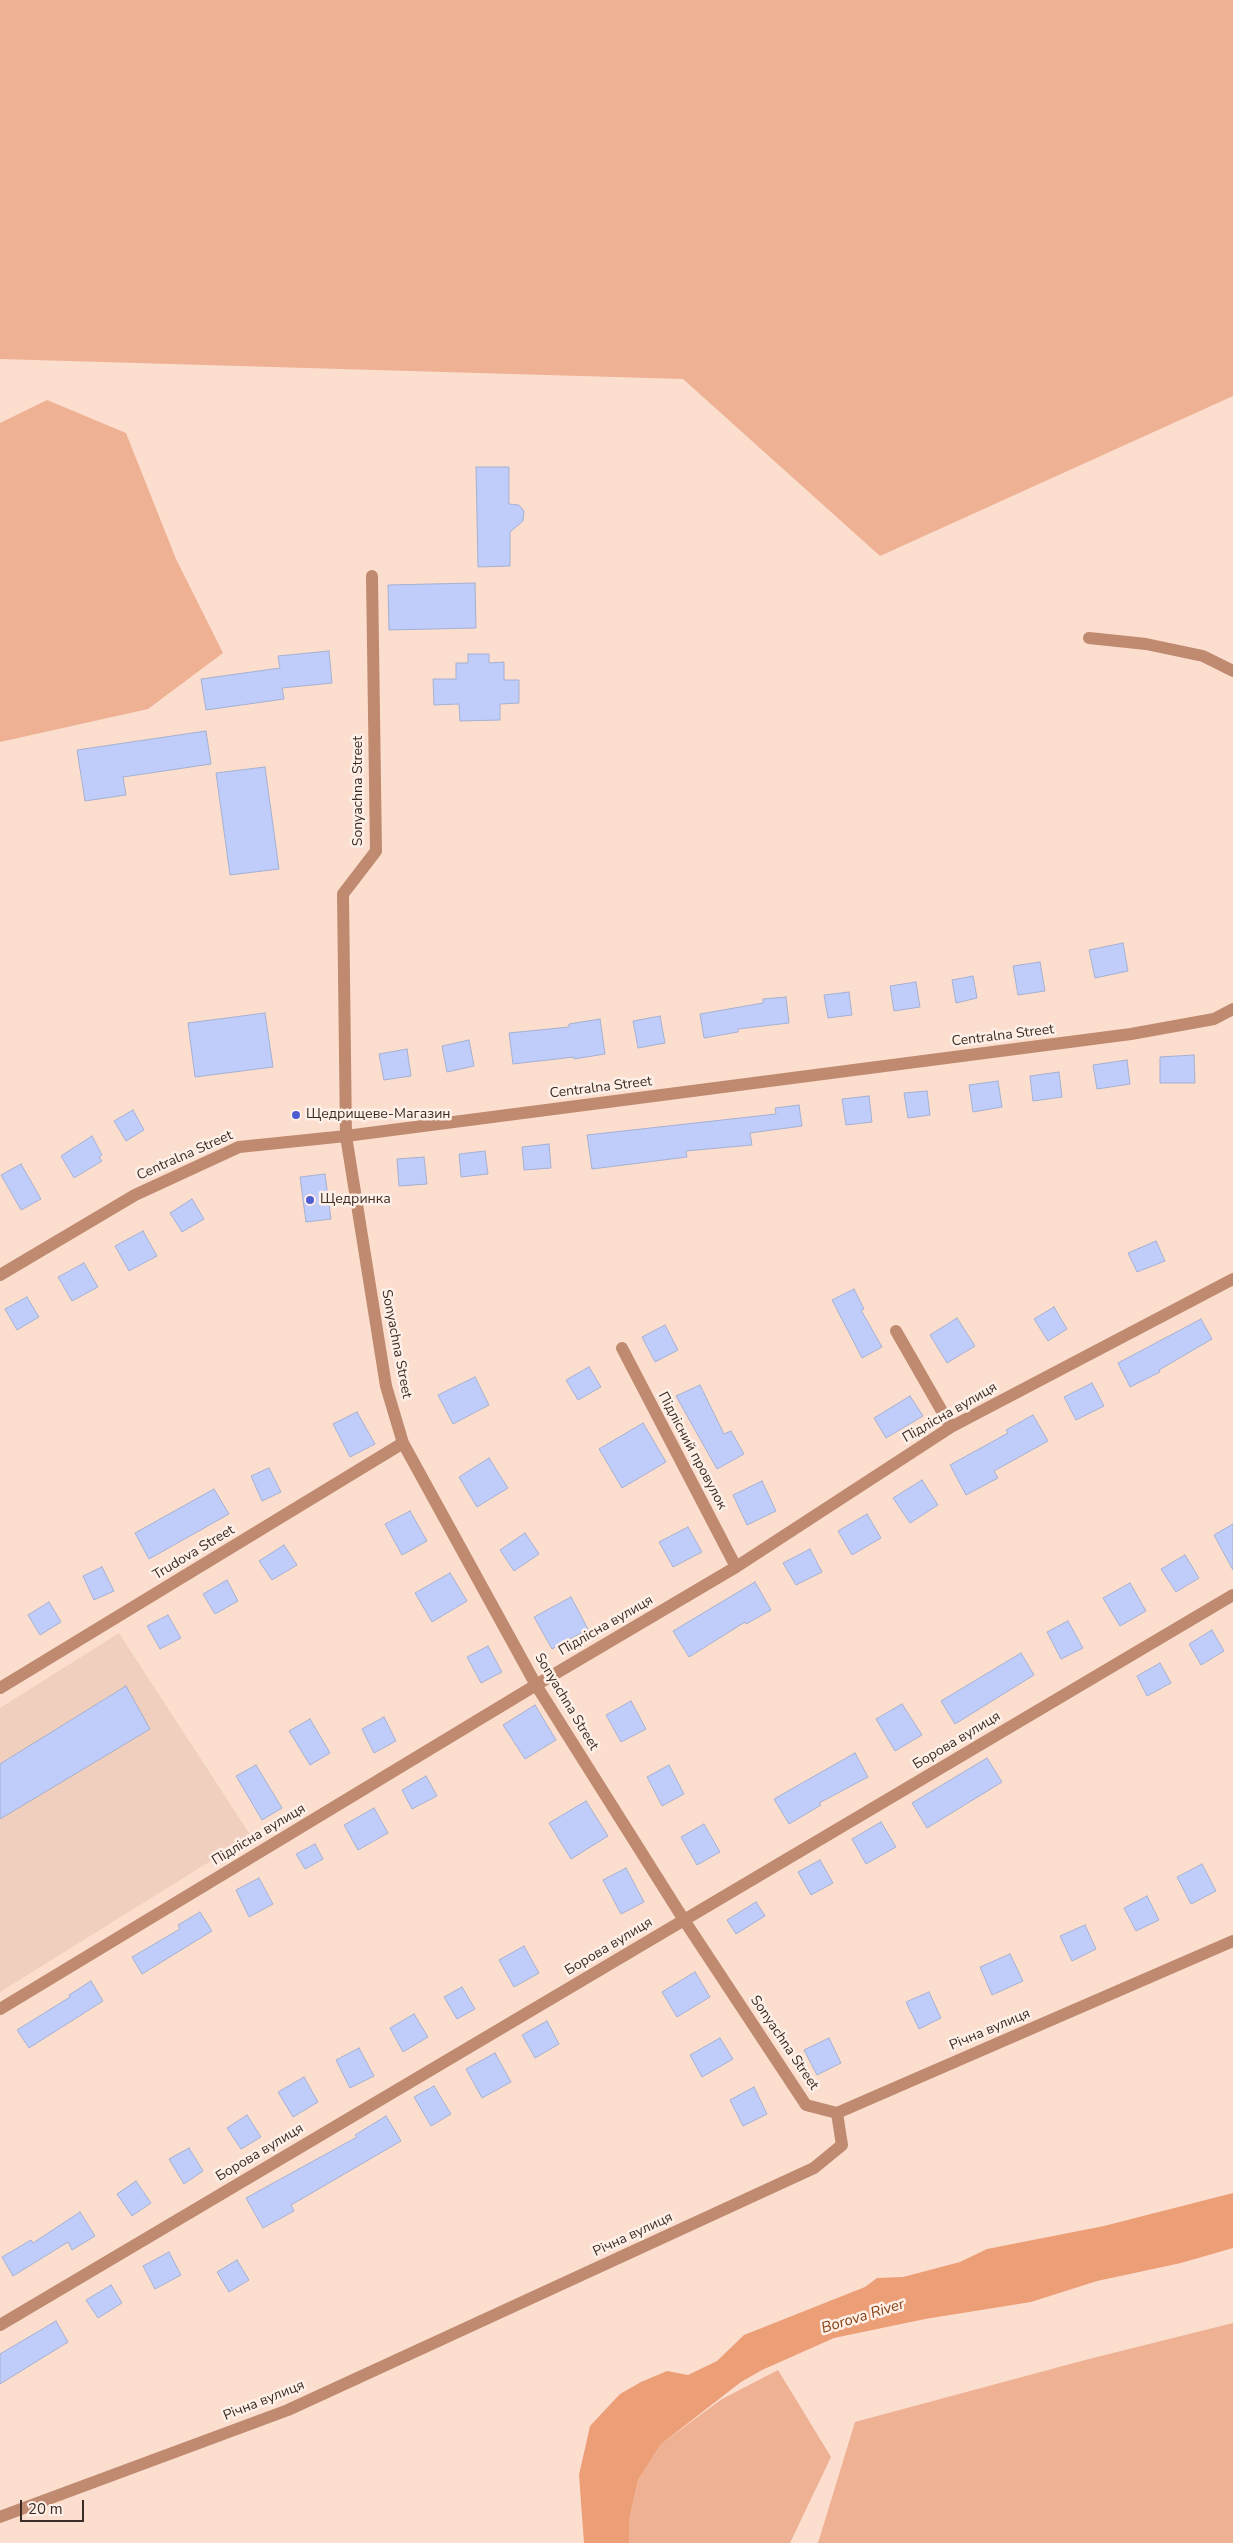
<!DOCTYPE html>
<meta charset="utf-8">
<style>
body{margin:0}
#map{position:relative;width:1233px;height:2543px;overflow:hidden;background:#fcdecf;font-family:"Nunito Sans",sans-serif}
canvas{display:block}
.scale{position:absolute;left:20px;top:2500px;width:64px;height:22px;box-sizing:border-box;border:2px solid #3b2d26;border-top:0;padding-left:6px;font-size:15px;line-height:18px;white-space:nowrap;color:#3b2d26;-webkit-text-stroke:4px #feefe7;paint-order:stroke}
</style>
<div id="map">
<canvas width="1233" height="2543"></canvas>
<div class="scale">20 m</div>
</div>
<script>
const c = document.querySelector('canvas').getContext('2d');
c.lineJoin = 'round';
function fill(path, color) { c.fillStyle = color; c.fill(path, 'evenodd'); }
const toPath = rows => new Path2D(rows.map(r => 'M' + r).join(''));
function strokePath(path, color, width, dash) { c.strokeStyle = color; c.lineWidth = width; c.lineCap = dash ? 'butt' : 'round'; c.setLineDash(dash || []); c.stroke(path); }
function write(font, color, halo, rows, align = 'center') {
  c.font = font + ' "Nunito Sans",sans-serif'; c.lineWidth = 5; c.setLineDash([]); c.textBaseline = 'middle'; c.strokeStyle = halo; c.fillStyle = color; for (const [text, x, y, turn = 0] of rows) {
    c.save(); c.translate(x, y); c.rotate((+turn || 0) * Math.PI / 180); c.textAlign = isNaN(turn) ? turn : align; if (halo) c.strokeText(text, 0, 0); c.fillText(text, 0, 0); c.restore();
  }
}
fill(toPath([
 [119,1633,251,1836,0,1992,0,1708]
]), '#f1cfbe');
fill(toPath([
 [0,0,1233,0,1233,396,880,556,683,379,0,359],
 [47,400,126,433,176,559,223,653,148,709,0,742,0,423],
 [1233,2323,1233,2543,818,2543,855,2422,1085,2360],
 [778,2370,831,2457,790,2543,629,2543,629,2521,638,2480,661,2444,722,2399]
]), '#eeb193');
fill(toPath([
 [1233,2193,1233,2248,1181,2263,1097,2281,1031,2302,925,2319,834,2338,762,2370,741,2382,661,2444,638,2480,629,2521,629,2543,584,2543,579,2475,590,2426,620,2394,641,2382,667,2371,688,2375,717,2361,744,2335,865,2287,877,2278,903,2277,960,2262,987,2249,1104,2226]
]), '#ec9e76');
const building = toPath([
 [476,467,509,467,509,504,519,505,524,511,523,521,510,532,510,566,478,567,476,467],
 [475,583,476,628,389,630,388,585,475,583],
 [329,651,332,683,282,688,284,699,206,710,201,679,280,668,278,656,329,651],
 [468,654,489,654,489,663,504,662,504,680,519,680,519,703,500,704,500,720,460,721,459,704,434,705,433,679,456,679,456,663,468,663,468,654],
 [206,731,211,764,123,777,126,795,85,801,77,750,206,731],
 [265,767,279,869,230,875,216,773,265,767],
 [1123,943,1128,971,1095,978,1089,950,1123,943],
 [1040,962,1045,991,1018,995,1013,966,1040,962],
 [973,976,977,998,956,1003,952,980,973,976],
 [916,982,920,1007,894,1011,890,986,916,982],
 [849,992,852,1015,828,1018,824,995,849,992],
 [786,997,789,1023,738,1029,738,1032,704,1038,700,1014,763,1003,763,999,786,997],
 [265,1013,273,1067,195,1077,188,1023,265,1013],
 [660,1016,665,1043,638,1048,633,1021,660,1016],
 [600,1019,605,1054,574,1059,574,1057,513,1064,509,1033,569,1027,569,1024,600,1019],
 [469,1040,474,1066,447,1072,442,1046,469,1040],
 [407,1049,411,1076,384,1080,379,1054,407,1049],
 [1194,1055,1195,1083,1160,1083,1160,1057,1194,1055],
 [1127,1060,1130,1084,1097,1089,1093,1065,1127,1060],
 [1059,1072,1062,1097,1033,1101,1030,1076,1059,1072],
 [998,1081,1002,1107,973,1112,969,1085,998,1081],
 [927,1091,930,1115,908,1118,904,1093,927,1091],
 [869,1096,872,1122,846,1125,842,1099,869,1096],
 [799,1105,802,1126,750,1133,752,1145,686,1151,687,1157,592,1169,587,1135,776,1114,775,1108,799,1105],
 [133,1110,144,1130,126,1141,114,1121,133,1110],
 [92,1136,102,1155,99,1157,102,1161,74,1178,61,1156,92,1136],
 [549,1144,551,1168,524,1170,522,1147,549,1144],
 [485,1151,488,1174,461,1177,459,1154,485,1151],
 [424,1157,427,1184,399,1186,397,1159,424,1157],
 [21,1164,41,1199,21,1210,1,1175,21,1164],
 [325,1174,331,1219,306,1222,300,1177,325,1174],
 [192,1199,204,1219,182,1232,170,1213,192,1199],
 [143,1231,157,1256,129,1271,115,1246,143,1231],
 [1156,1241,1165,1261,1137,1272,1128,1253,1156,1241],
 [84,1263,98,1287,72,1301,58,1277,84,1263],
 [854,1289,864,1309,861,1310,882,1347,862,1358,832,1300,854,1289],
 [27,1297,39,1317,17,1330,5,1309,27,1297],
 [1054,1307,1067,1329,1048,1341,1034,1319,1054,1307],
 [957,1318,975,1346,947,1363,930,1335,957,1318],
 [1201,1319,1212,1339,1159,1370,1160,1372,1130,1387,1118,1363,1201,1319],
 [665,1325,678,1350,655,1362,642,1337,665,1325],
 [589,1367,601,1387,578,1400,566,1380,589,1367],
 [475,1377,489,1405,453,1424,438,1395,475,1377],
 [1092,1383,1104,1406,1076,1420,1064,1397,1092,1383],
 [700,1385,724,1434,731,1431,744,1454,717,1469,676,1396,700,1385],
 [910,1396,923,1416,886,1438,874,1418,910,1396],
 [357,1412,375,1444,350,1457,333,1424,357,1412],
 [1033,1415,1048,1441,994,1471,998,1478,966,1495,950,1465,1008,1433,1006,1430,1033,1415],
 [643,1423,666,1462,622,1488,599,1449,643,1423],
 [489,1458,508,1488,477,1507,459,1477,489,1458],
 [269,1468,281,1492,262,1501,251,1476,269,1468],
 [922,1480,938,1505,910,1523,893,1498,922,1480],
 [762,1481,776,1511,747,1525,733,1495,762,1481],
 [214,1489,229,1514,149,1559,135,1533,214,1489],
 [410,1511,427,1541,402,1555,385,1524,410,1511],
 [867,1514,881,1538,852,1555,838,1531,867,1514],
 [1233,1524,1233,1570,1214,1535,1233,1524],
 [688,1527,702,1552,673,1567,659,1542,688,1527],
 [525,1533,539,1554,514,1571,500,1550,525,1533],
 [284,1545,297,1565,272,1580,259,1561,284,1545],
 [810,1549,822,1572,796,1585,783,1563,810,1549],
 [1185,1555,1199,1578,1176,1592,1161,1569,1185,1555],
 [102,1567,114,1591,94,1600,83,1576,102,1567],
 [450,1573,467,1601,432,1622,415,1593,450,1573],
 [227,1580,238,1601,215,1614,203,1594,227,1580],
 [755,1582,771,1610,746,1624,745,1622,689,1657,673,1631,755,1582],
 [1130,1583,1146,1611,1120,1626,1103,1598,1130,1583],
 [571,1597,588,1629,552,1649,534,1617,571,1597],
 [49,1602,61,1622,40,1635,28,1615,49,1602],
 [168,1615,181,1638,160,1649,147,1626,168,1615],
 [1068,1621,1083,1648,1061,1659,1047,1632,1068,1621],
 [1212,1630,1224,1651,1201,1665,1189,1644,1212,1630],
 [488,1646,502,1672,481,1683,467,1657,488,1646],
 [1021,1653,1034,1675,955,1724,941,1701,1021,1653],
 [1160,1663,1171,1683,1147,1696,1137,1676,1160,1663],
 [126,1686,150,1729,0,1819,0,1764,126,1686],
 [631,1701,646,1729,621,1742,606,1715,631,1701],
 [902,1704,922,1735,895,1751,876,1719,902,1704],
 [535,1705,556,1740,525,1759,503,1725,535,1705],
 [384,1717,396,1741,374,1753,362,1729,384,1717],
 [310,1719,330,1753,310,1765,289,1731,310,1719],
 [855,1753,868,1777,819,1803,821,1805,789,1824,774,1799,855,1753],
 [987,1758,1002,1782,927,1828,912,1803,987,1758],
 [256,1765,282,1808,262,1820,236,1776,256,1765],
 [669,1765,684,1794,662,1806,647,1777,669,1765],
 [426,1776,437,1796,412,1809,402,1790,426,1776],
 [586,1801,608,1836,571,1859,549,1823,586,1801],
 [374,1808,388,1833,358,1850,344,1825,374,1808],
 [881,1822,896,1847,866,1864,852,1839,881,1822],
 [704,1824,720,1852,697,1865,681,1837,704,1824],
 [315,1844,323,1859,305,1869,296,1854,315,1844],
 [820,1860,833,1883,811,1895,798,1872,820,1860],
 [1202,1864,1216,1891,1191,1904,1177,1877,1202,1864],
 [626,1868,644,1902,621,1914,603,1880,626,1868],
 [259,1878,273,1904,249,1917,236,1890,259,1878],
 [1147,1896,1159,1920,1136,1931,1124,1908,1147,1896],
 [756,1902,765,1916,736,1934,727,1920,756,1902],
 [200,1912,212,1931,142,1974,132,1957,180,1929,178,1925,200,1912],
 [1085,1925,1096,1949,1072,1961,1060,1936,1085,1925],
 [524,1946,539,1973,514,1987,499,1960,524,1946],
 [1010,1954,1023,1981,992,1995,980,1967,1010,1954],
 [695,1972,710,1997,677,2017,662,1992,695,1972],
 [91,1981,103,2001,29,2048,17,2030,70,1997,69,1995,91,1981],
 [462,1987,475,2009,457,2019,444,1997,462,1987],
 [929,1992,941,2018,919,2029,906,2002,929,1992],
 [414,2014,428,2037,403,2052,390,2028,414,2014],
 [547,2021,559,2044,535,2058,522,2035,547,2021],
 [720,2038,733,2059,702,2077,690,2055,720,2038],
 [829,2038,841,2063,817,2075,804,2050,829,2038],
 [359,2048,374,2076,350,2088,336,2060,359,2048],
 [495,2053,511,2082,482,2098,466,2069,495,2053],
 [304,2077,318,2102,293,2117,278,2092,304,2077],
 [434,2086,451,2114,431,2126,414,2097,434,2086],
 [754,2087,767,2114,743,2126,730,2100,754,2087],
 [247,2115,261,2137,241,2149,227,2128,247,2115],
 [386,2116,401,2141,291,2205,294,2211,263,2228,246,2198,357,2137,355,2135,386,2116],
 [189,2148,203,2171,184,2184,169,2159,189,2148],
 [136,2181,151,2203,132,2216,117,2194,136,2181],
 [80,2212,95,2236,72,2250,68,2242,13,2276,2,2257,31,2240,33,2243,80,2212],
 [169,2252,181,2275,155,2289,143,2266,169,2252],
 [237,2260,249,2280,229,2292,217,2272,237,2260],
 [111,2285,122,2303,98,2318,86,2300,111,2285],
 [56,2321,68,2342,0,2384,0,2354,56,2321]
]);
fill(building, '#c0cdfa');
strokePath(building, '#a6b0d0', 1);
strokePath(toPath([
 [372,576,376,851,343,894,346,1136,386,1386,403,1443,536,1685,684,1920,806,2105,837,2113],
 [1089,638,1146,644,1203,656,1233,671],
 [0,1275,135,1195,239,1147,346,1136,1131,1034,1214,1019,1233,1009],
 [896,1331,951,1427],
 [622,1348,736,1567],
 [0,1688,403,1443],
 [0,2009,536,1685,736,1567,951,1427,1233,1279],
 [0,2325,1233,1595],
 [0,2517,288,2410,814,2168,842,2145,837,2113,1233,1941]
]), '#bf8a6f', 12);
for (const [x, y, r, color] of [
 [296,1115,5,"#4c5dd2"],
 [310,1200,5,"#4c5dd2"]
]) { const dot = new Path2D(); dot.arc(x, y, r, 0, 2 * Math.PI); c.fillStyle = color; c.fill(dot); strokePath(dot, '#feefe7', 2); }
write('14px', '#3b2d26', '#feefe7', [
 ["Sonyachna Street",359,791,-90],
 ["Centralna Street",1003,1036,-7],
 ["Centralna Street",601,1088,-7],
 ["Centralna Street",185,1156,-24],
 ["Sonyachna Street",396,1344,79],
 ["Підлісна вулиця",950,1413,-30],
 ["Підлісний провулок",692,1451,62],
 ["Trudova Street",194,1553,-31],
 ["Підлісна вулиця",606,1626,-30],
 ["Sonyachna Street",566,1702,59],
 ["Борова вулиця",957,1741,-31],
 ["Підлісна вулиця",259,1835,-31],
 ["Борова вулиця",609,1947,-31],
 ["Річна вулиця",990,2030,-23],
 ["Sonyachna Street",784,2043,56],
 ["Борова вулиця",260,2153,-31],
 ["Річна вулиця",633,2235,-25],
 ["Річна вулиця",264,2401,-22]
]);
write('14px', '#3b2d26', '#feefe7', [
 ["Щедрищеве-Магазин",306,1115],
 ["Щедринка",320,1200]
], 'left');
write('italic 15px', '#874115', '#feefe7', [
 ["Borova River",863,2317,-17]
]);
</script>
